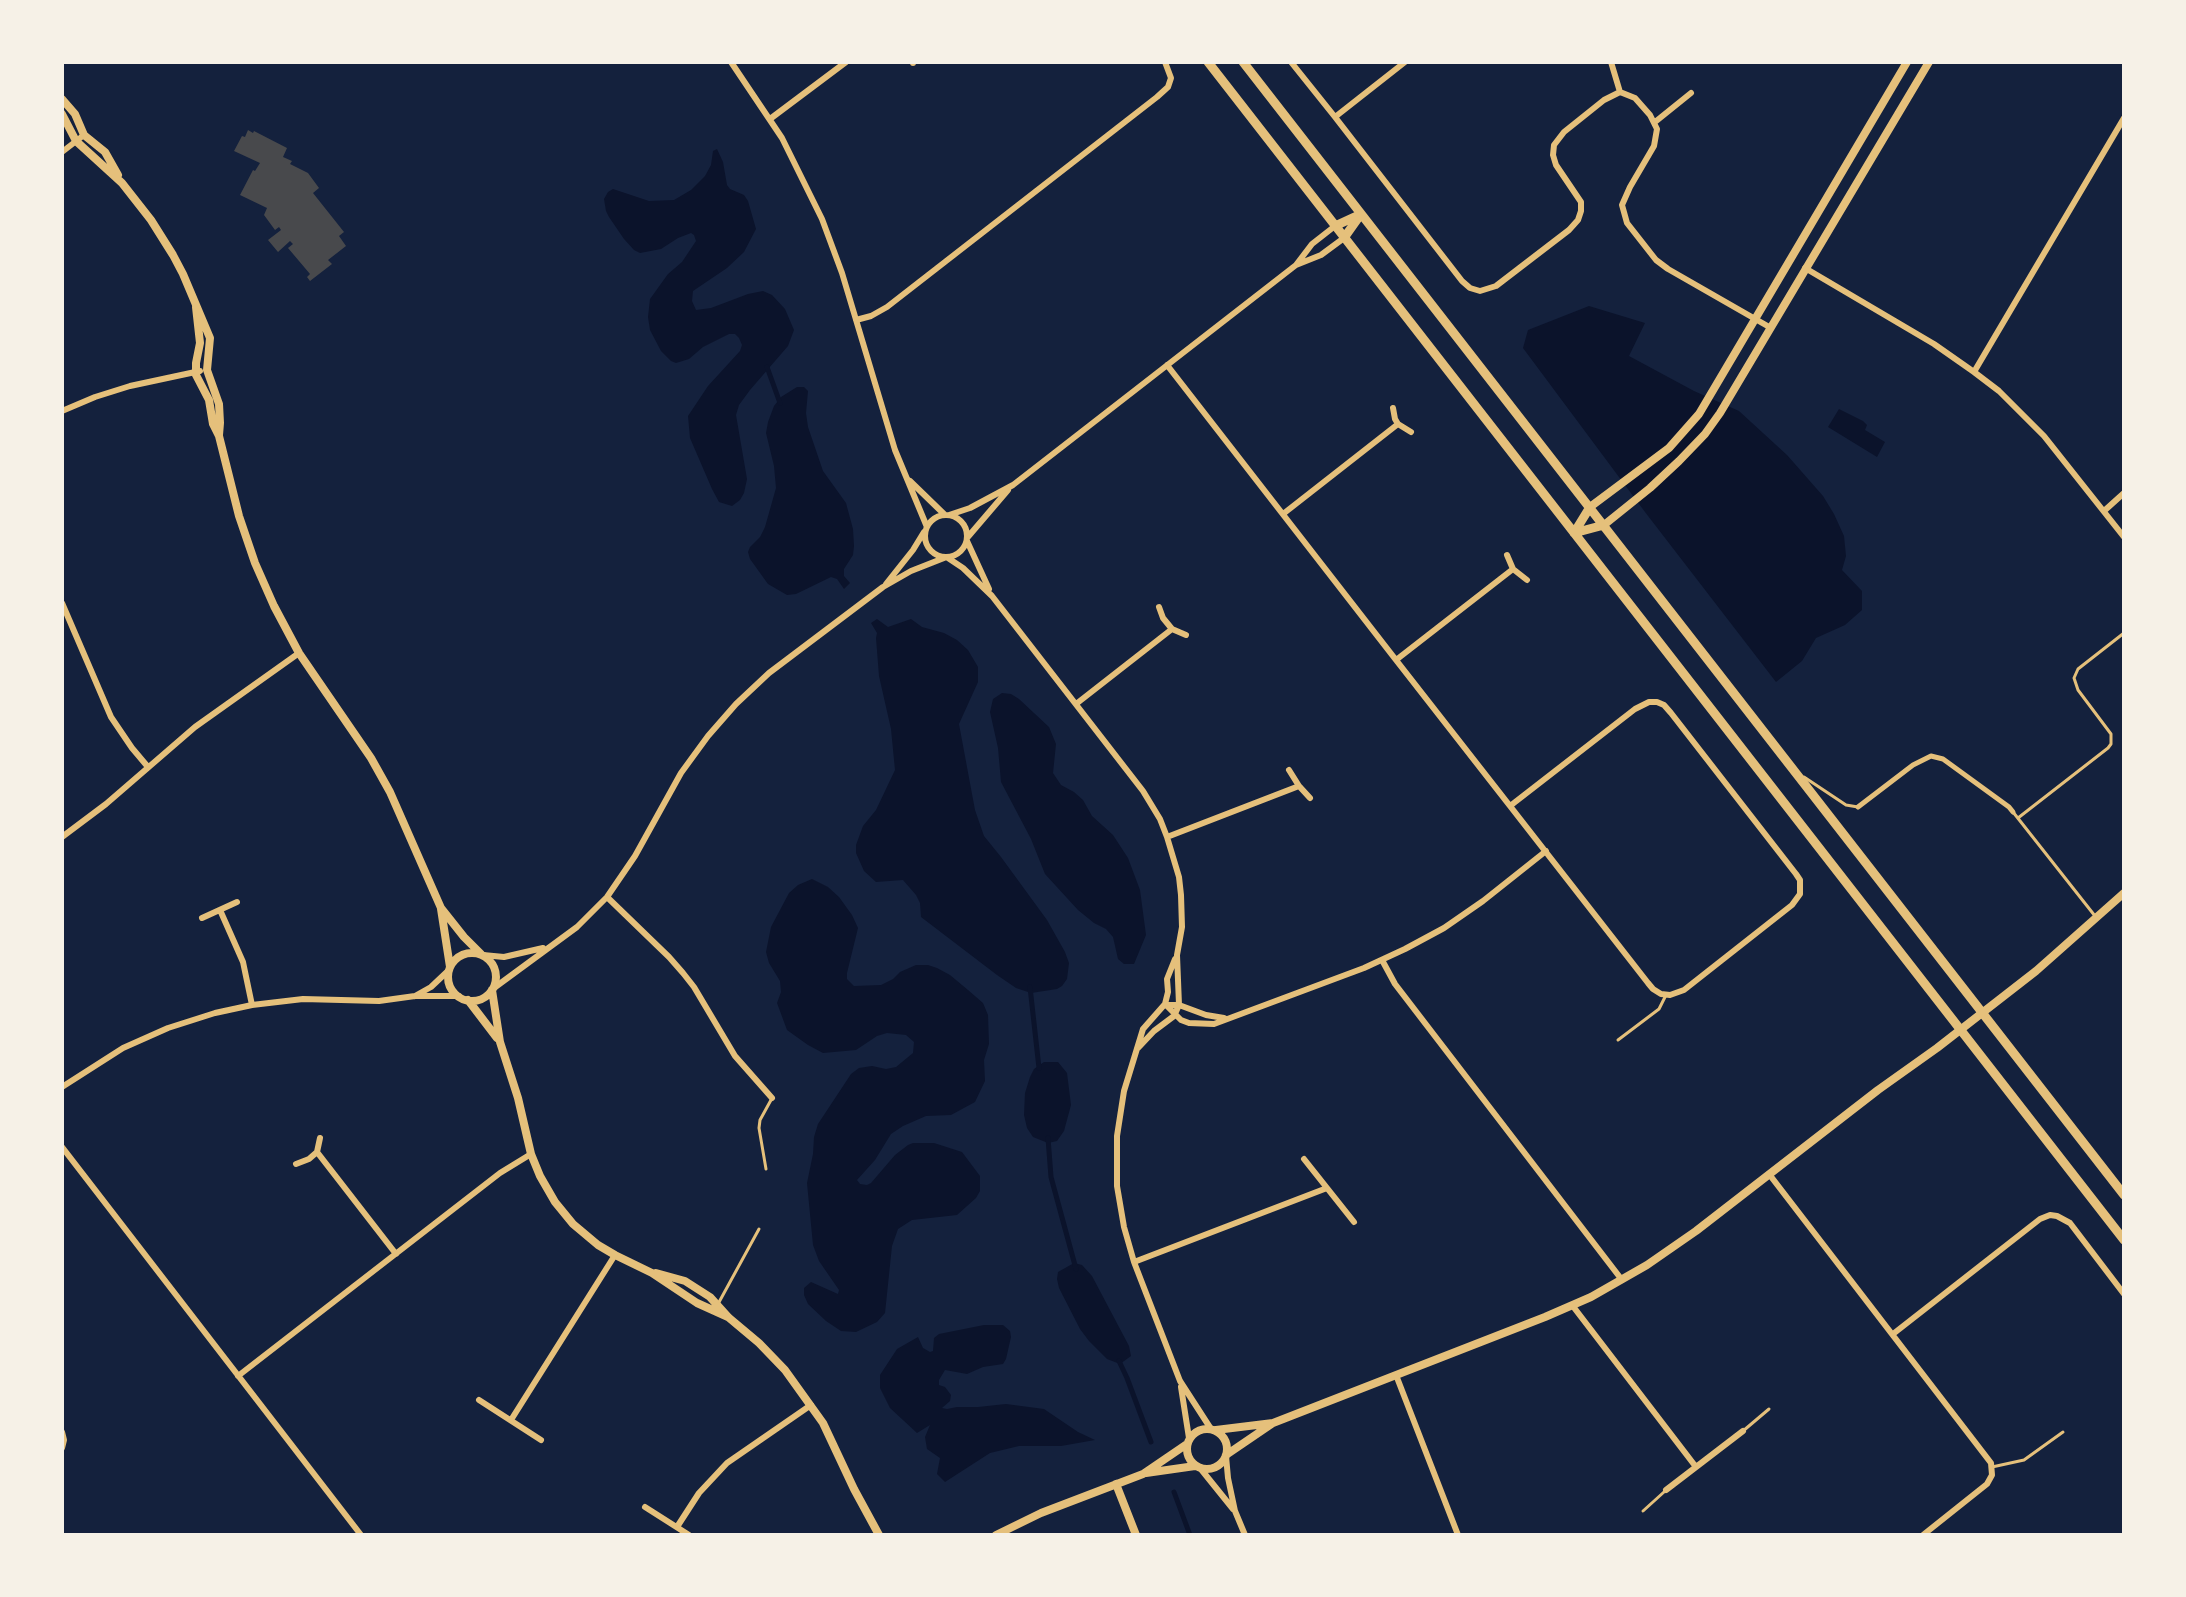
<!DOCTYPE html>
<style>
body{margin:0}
#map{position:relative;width:2186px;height:1597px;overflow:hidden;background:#14213d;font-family:"Space Grotesk",sans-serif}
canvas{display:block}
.frame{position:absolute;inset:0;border:64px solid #f6f1e7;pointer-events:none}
</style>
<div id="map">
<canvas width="2186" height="1597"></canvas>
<div class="frame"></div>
</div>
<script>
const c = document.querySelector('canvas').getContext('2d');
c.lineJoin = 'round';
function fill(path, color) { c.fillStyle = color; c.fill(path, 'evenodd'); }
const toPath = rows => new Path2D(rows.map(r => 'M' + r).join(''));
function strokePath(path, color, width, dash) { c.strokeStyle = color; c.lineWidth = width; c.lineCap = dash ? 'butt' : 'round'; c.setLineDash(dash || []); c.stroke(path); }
fill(toPath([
 [717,149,723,162,727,185,730,189,744,195,748,201,756,229,744,252,727,268,693,291,692,301,696,310,711,308,748,294,763,291,772,295,785,309,794,330,788,346,750,390,739,405,736,415,747,479,744,493,740,500,732,506,719,502,712,489,690,438,688,416,708,386,740,351,742,345,739,338,735,334,729,334,703,347,689,359,676,363,671,361,661,351,650,330,648,317,650,299,668,274,682,262,696,241,694,235,691,233,678,238,661,249,640,253,634,250,624,239,609,217,606,211,604,199,608,192,613,189,649,201,674,200,691,190,705,176,711,165,713,151],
 [1589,306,1645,323,1629,356,1694,391,1739,411,1787,455,1823,496,1834,514,1844,536,1846,556,1842,570,1862,591,1862,610,1845,625,1816,638,1802,661,1776,682,1645,512,1523,348,1528,330],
 [797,387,804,387,808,391,806,413,808,427,823,471,846,503,853,529,854,546,853,555,844,569,844,576,850,583,844,589,837,579,831,577,796,594,787,595,768,584,750,559,748,552,750,547,760,537,765,527,776,488,774,466,766,433,768,422,774,406,781,397],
 [1839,409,1863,421,1867,425,1865,430,1885,442,1877,457,1828,427],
 [877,619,888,627,911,619,922,627,944,633,957,640,968,650,978,667,978,682,959,724,975,810,984,836,1001,857,1047,920,1065,952,1069,963,1067,979,1062,986,1057,989,1031,993,1016,988,997,975,921,917,920,903,916,895,903,880,876,882,864,871,856,853,856,845,863,826,876,810,895,770,891,729,879,676,876,638,877,633,871,623],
 [1002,693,1011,694,1019,699,1049,727,1056,744,1053,773,1061,785,1074,792,1083,800,1092,816,1113,835,1128,858,1140,890,1146,935,1134,964,1124,964,1118,959,1113,937,1106,929,1094,923,1078,910,1045,874,1031,839,1001,782,998,748,990,712,993,699],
 [812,879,828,887,839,897,852,915,858,928,847,973,847,979,854,986,881,985,893,979,900,972,916,965,928,965,937,968,950,975,968,990,983,1003,988,1015,989,1044,984,1060,985,1081,975,1102,951,1115,926,1116,903,1126,891,1134,875,1160,857,1180,860,1184,867,1185,871,1183,895,1155,908,1145,913,1143,934,1143,962,1152,980,1176,980,1191,976,1198,957,1215,912,1220,898,1229,892,1246,885,1313,877,1322,856,1332,841,1331,826,1321,808,1304,804,1295,804,1288,811,1282,838,1294,839,1290,819,1261,813,1245,807,1183,813,1154,814,1137,818,1124,851,1074,859,1068,872,1066,886,1069,896,1067,913,1053,914,1042,906,1035,887,1033,877,1036,856,1050,823,1053,808,1045,787,1030,777,1003,781,992,780,981,769,963,766,952,771,927,789,893,798,885],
 [1044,1062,1058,1062,1067,1073,1071,1105,1064,1131,1057,1141,1048,1143,1033,1137,1027,1128,1024,1115,1025,1093,1030,1077,1034,1069],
 [1074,1263,1082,1265,1092,1276,1129,1346,1131,1356,1120,1364,1107,1359,1089,1341,1080,1329,1059,1288,1057,1279,1058,1272],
 [984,1325,1003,1325,1010,1331,1011,1337,1006,1359,1003,1364,983,1367,967,1374,945,1370,939,1380,939,1385,945,1387,951,1395,950,1401,942,1408,947,1409,957,1407,978,1407,1006,1404,1044,1409,1078,1432,1095,1440,1061,1446,1019,1446,990,1453,945,1482,937,1474,940,1458,927,1449,925,1437,930,1425,917,1433,890,1408,880,1388,880,1375,897,1349,918,1337,923,1348,930,1352,933,1351,934,1338,939,1334]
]), '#0b132b');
strokePath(toPath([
 [767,367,780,403],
 [1030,987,1039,1068],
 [1048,1138,1051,1177,1076,1269],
 [1119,1361,1127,1378,1151,1442],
 [1174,1492,1190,1535]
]), '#0b132b', 5);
fill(toPath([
 [248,130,253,133,254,131,287,148,283,157,292,161,290,164,308,173,319,188,313,193,344,232,339,236,346,246,328,260,332,264,310,281,307,277,310,274,288,248,293,244,290,241,278,252,268,240,281,230,279,227,275,230,264,215,267,208,240,195,253,170,255,171,260,163,234,151,242,136,245,137]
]), '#48494c');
strokePath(toPath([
 [1804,777,1846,805,1858,807],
 [2013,812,2095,916],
 [2018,818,2108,748,2111,744,2111,734,2078,690,2074,678,2078,669,2124,633],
 [1618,1040,1659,1009,1666,995],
 [766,1169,759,1128,760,1120,771,1100],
 [718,1304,759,1229],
 [1743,1431,1769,1409],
 [1992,1467,2024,1460,2063,1432],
 [1643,1511,1664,1492]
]), '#e5c07b', 3);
strokePath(toPath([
 [1858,807,1913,765,1931,756,1943,759,2009,807,2013,812]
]), '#e5c07b', 5);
strokePath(toPath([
 [731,62,782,138,822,219,842,273,895,450,927,527],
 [913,62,913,63],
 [1291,62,1335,117,1405,62],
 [1611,62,1620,92,1635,98,1650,115,1657,129,1654,146,1630,187,1622,205,1627,223,1656,260,1668,269,1771,328],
 [1335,117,1462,281,1470,288,1480,291,1496,286,1569,230,1578,220,1581,211,1581,202,1556,165,1553,155,1554,145,1564,132,1604,100,1620,92],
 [770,119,846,62],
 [1655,122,1691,93],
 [62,152,84,135],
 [1296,265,1321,255,1344,238],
 [1805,268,1934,344,1974,372,1999,391,2044,436,2124,537],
 [856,320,871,316,887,307,1157,97,1168,87,1171,78,1165,62],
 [1167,365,1396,660,1510,806,1648,983,1653,989,1661,994,1670,995,1684,990,1792,905,1800,894,1800,880,1796,874,1671,713,1664,705,1657,702,1649,702,1635,709,1510,806],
 [1974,372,2124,118],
 [1393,408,1395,419,1398,424,1411,432],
 [62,411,95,397,130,386,200,371],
 [910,481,945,515],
 [2104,511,2124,493],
 [1283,514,1398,424],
 '925 536a21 21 0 1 1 42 0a21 21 0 1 1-42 0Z',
 [949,515,970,508,1013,485,1296,265,1312,244,1335,226],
 [967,538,1008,490],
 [967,541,989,589],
 [1507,555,1513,569,1527,580],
 [948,558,963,568,992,596,1143,791,1160,819,1167,837,1179,877,1181,895,1182,927,1177,955,1179,1005,1174,1016,1154,1031,1138,1048],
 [886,584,913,550,924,532],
 [62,603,111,717,132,748,148,767],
 [1159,607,1163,618,1172,629,1186,635],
 [1396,660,1513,569],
 [1076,704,1172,629],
 [1289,770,1299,786,1310,798],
 [62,837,106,804,195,727,299,653],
 [1167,837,1299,786],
 [607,897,669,957,683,973,694,987,735,1056,772,1098],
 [220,910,243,962,252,1005],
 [202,918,237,902],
 [483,955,504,957,543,948],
 [1175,959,1167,979,1168,992,1165,1004,1143,1029,1124,1091,1117,1136,1117,1186,1124,1227,1134,1262,1180,1381,1211,1429],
 [1382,960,1395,984,1622,1280],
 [494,988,577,927,607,897,635,856,681,773,708,736,736,704,769,673,883,587,911,571,944,558],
 [415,996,431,987,449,970],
 [1165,1004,1181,1020,1189,1023,1214,1024,1364,968,1405,949,1444,928,1483,901,1546,851],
 [1166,1005,1179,1005,1206,1015,1224,1018],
 [62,1087,123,1048,168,1028,215,1013,252,1005,303,999,379,1001,415,996,459,996],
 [62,1147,361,1535],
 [317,1152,396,1254],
 [1304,1159,1354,1222],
 [296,1164,309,1159,317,1152,320,1138],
 [1769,1174,1991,1463,1992,1475,1987,1484,1923,1535],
 [1134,1262,1327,1188],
 [1572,1305,1696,1467],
 [1893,1334,2040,1219,2050,1215,2057,1216,2070,1223,2124,1294],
 [1396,1375,1458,1535],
 [238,1376,500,1173,531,1154],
 [1181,1387,1189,1438],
 [479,1400,541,1440],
 [511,1420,615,1255],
 [62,1432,64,1440,62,1448],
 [1226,1456,1228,1478,1235,1511,1245,1535],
 [1200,1468,1233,1509],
 [1666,1490,1743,1431],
 [645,1507,689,1535],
 [677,1527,699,1493,727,1463,811,1405]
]), '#e5c07b', 6);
strokePath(toPath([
 [62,99,75,114,84,135,105,152,118,175],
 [62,114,76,141,122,183,151,220,173,255,183,274,210,338,207,370,219,404,220,423,219,435],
 [196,307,200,343,196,363,196,375,209,400,213,424,219,436,239,516,255,563,274,606,299,653,371,758,390,792,441,908,464,937,481,954],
 [1590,507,1669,448,1699,414,1907,62],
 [1604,525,1650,488,1679,461,1705,434,1720,413,1929,62],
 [441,909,450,967],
 '448 977a24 24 0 1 1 48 0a24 24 0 1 1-48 0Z',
 [492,990,500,1042,518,1098,531,1154,540,1176,555,1202,573,1224,598,1245,615,1255,652,1273,697,1303,728,1317],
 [468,1000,497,1038],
 [656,1273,685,1281,710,1297,728,1317,759,1343,785,1370,823,1423,854,1489,879,1535],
 '1187 1449a20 20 0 1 1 40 0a20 20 0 1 1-40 0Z',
 [1216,1430,1273,1423],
 [1226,1455,1273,1423,1545,1317,1591,1297,1647,1265,1696,1231,1878,1090,1937,1048,2036,971,2124,893],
 [1146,1473,1195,1466],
 [1116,1484,1136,1535],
 [996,1535,1041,1513,1143,1474,1187,1444]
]), '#e5c07b', 8);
strokePath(toPath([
 [1208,62,2124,1240],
 [1243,62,2124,1195],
 [1335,226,1361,214],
 [1344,238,1361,214],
 [1574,533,1604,525],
 [1574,533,1590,507]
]), '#e5c07b', 9);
</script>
